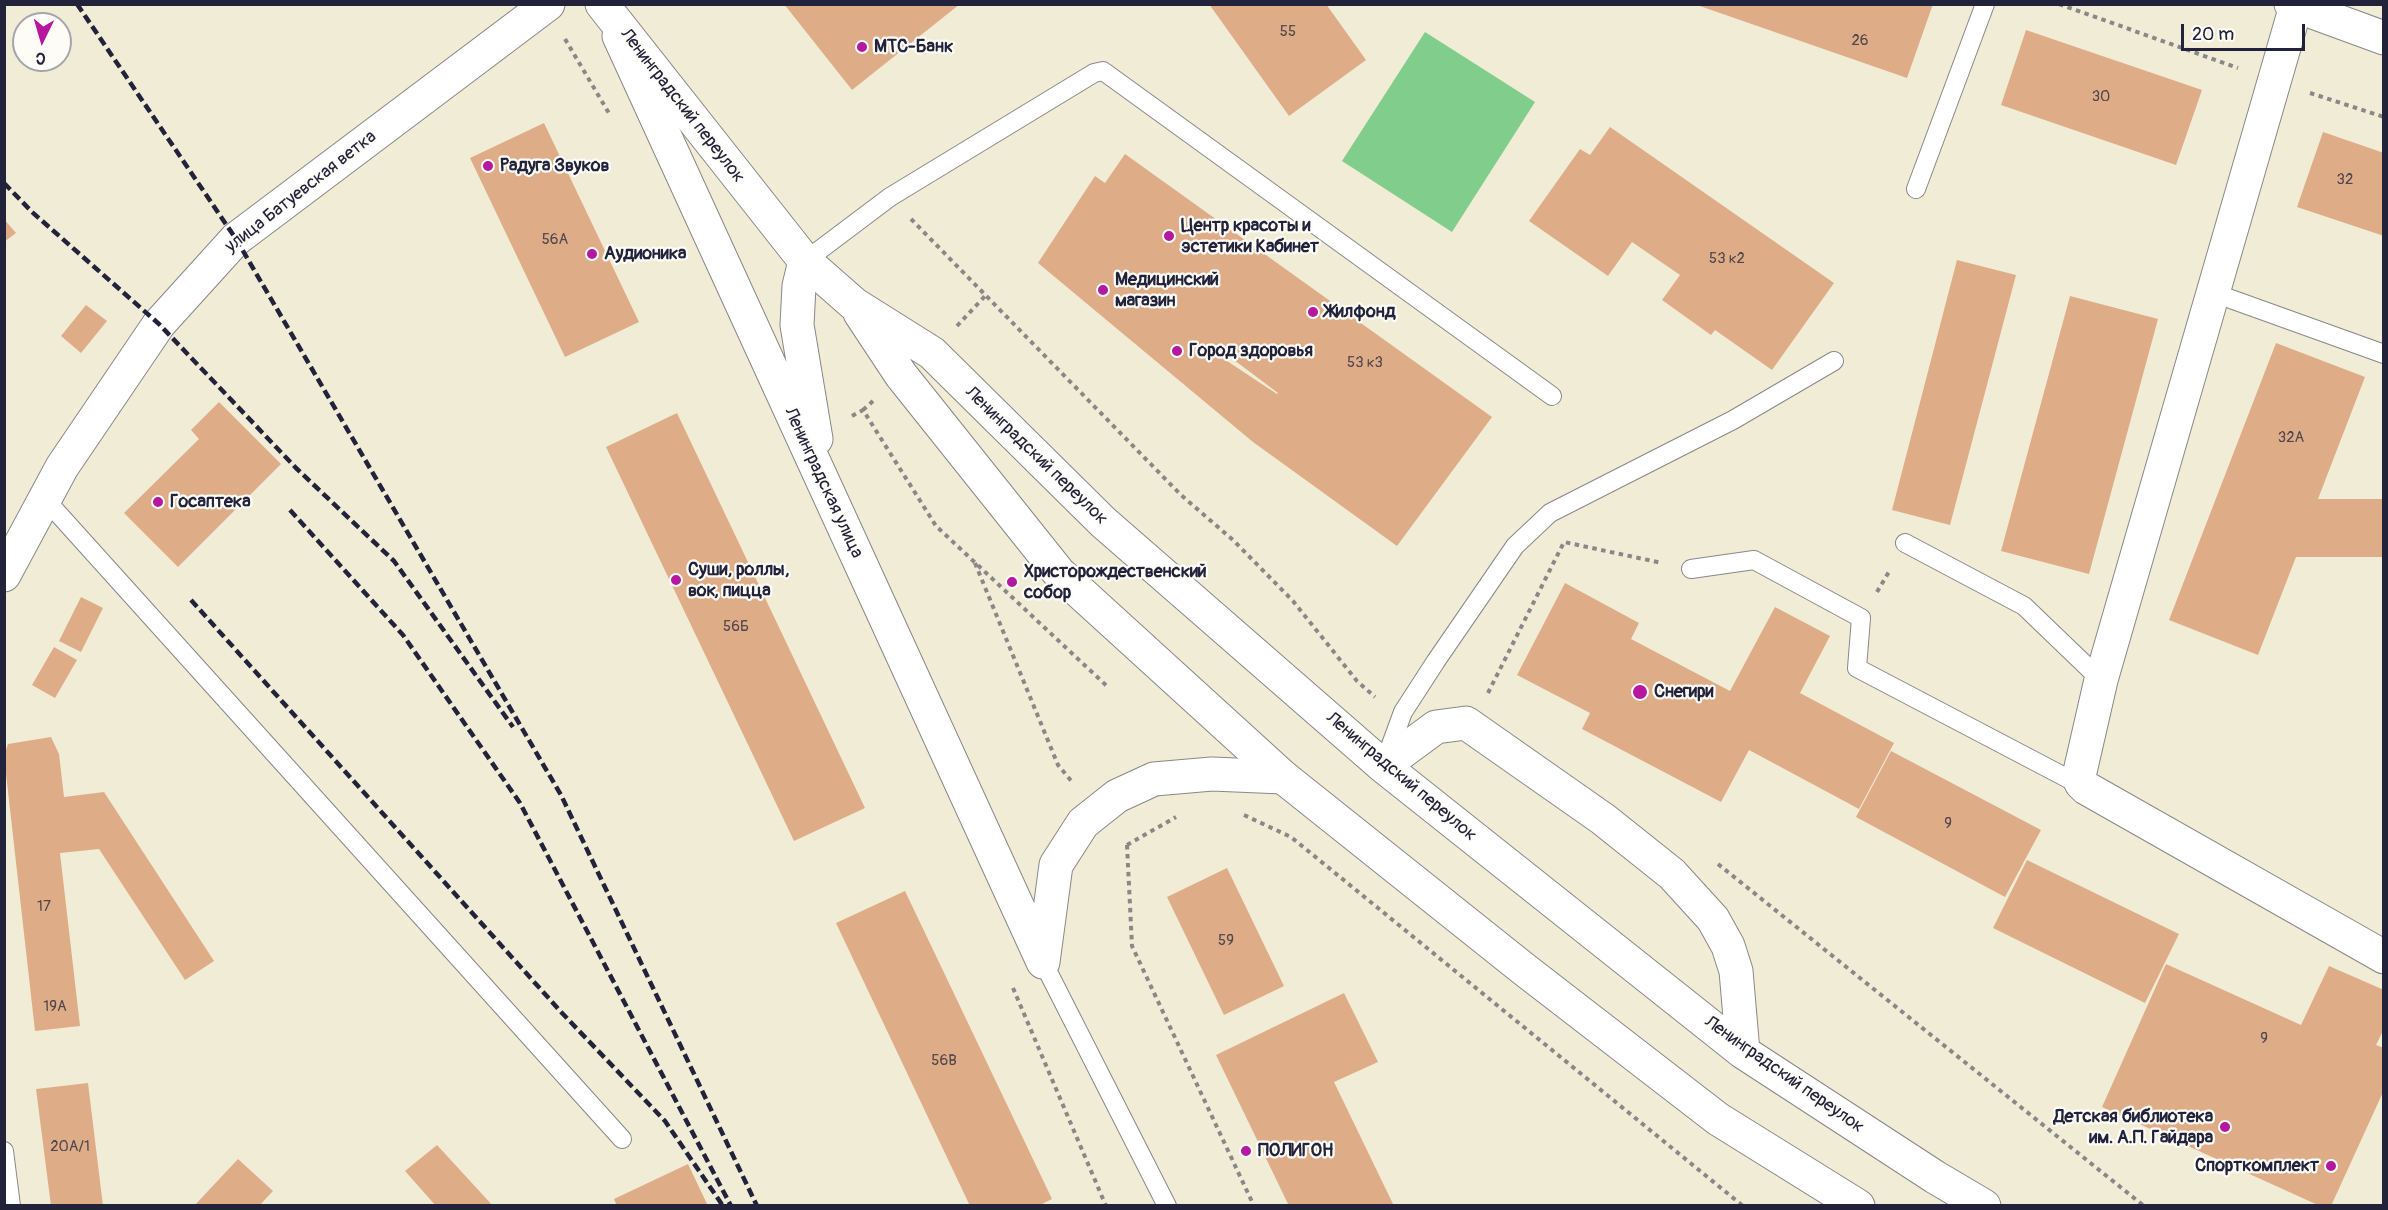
<!DOCTYPE html>
<meta charset="utf-8">
<style>
body{margin:0}
#map{position:relative;width:2388px;height:1210px;overflow:hidden;background:#f1ecd6;font-family:Pangolin,sans-serif}
canvas{display:block}
.frame{position:absolute;inset:0;border:6px solid #22223b;pointer-events:none}
.north{position:absolute;left:12px;top:12px;width:60px;height:60px;box-sizing:border-box;background:#fdfcf7;border:2px solid #a5a5ac;border-radius:50%;rotate:185deg;font-size:16px;font-weight:700;line-height:24px;text-align:center;color:#22223b}
.north::after{content:'';display:block;margin:auto;width:21px;height:27px;background:#b5179e;clip-path:polygon(50% 0,100% 100%,50% 72%,0 100%)}
.scale{position:absolute;left:2181px;top:24px;width:124px;height:27px;box-sizing:border-box;border:3px solid #22223b;border-top:0;padding-left:8px;font-size:18px;line-height:21px;white-space:nowrap;color:#22223b;-webkit-text-stroke:4px #fdfcf7;paint-order:stroke}
</style>
<div id="map">
<canvas width="2388" height="1210"></canvas>
<div class="frame"></div>
<div class="north">С</div>
<div class="scale">20 m</div>
</div>
<script>
const c = document.querySelector('canvas').getContext('2d');
c.lineJoin = 'round';
function fill(path, color) { c.fillStyle = color; c.fill(path, 'evenodd'); }
const toPath = rows => new Path2D(rows.map(r => 'M' + r).join(''));
function strokePath(path, color, width, dash) { c.strokeStyle = color; c.lineWidth = width; c.lineCap = dash ? 'butt' : 'round'; c.setLineDash(dash || []); c.stroke(path); }
function write(font, color, halo, rows, align = 'center') {
  c.font = font + ' Pangolin,sans-serif'; c.lineWidth = 4.5; c.setLineDash([]); c.textBaseline = 'middle'; c.strokeStyle = halo; c.fillStyle = color; for (const [text, x, y, turn = 0] of rows) {
    c.save(); c.translate(x, y); c.rotate((+turn || 0) * Math.PI / 180); c.textAlign = isNaN(turn) ? turn : align; if (halo) c.strokeText(text, 0, 0); c.fillText(text, 0, 0); c.restore();
  }
}
fill(toPath([
 [1425,32,1535,102,1452,232,1342,161]
]), '#80cd8c');
fill(toPath([
 [784,4,960,4,852,90],
 [1209,4,1326,4,1366,60,1289,116],
 [1694,4,1933,4,1907,78],
 [2026,30,2202,90,2176,165,2001,105],
 [544,123,639,322,565,357,470,158],
 [1610,127,1834,283,1772,370,1715,330,1711,335,1662,300,1680,275,1632,242,1608,276,1529,221,1580,149,1590,155],
 [2323,132,2384,153,2384,236,2297,207],
 [1125,154,1492,417,1397,546,1253,442,1038,263,1095,176,1105,183],
 [1230,357,1278,393,1277,394,1227,361],
 [4,219,16,233,4,242],
 [1957,260,2016,275,1950,525,1892,510],
 [2070,296,2158,319,2089,574,2001,551],
 [86,305,107,321,81,353,61,336],
 [2276,343,2365,377,2318,499,2384,499,2384,557,2296,557,2258,655,2169,620],
 [219,402,281,464,178,567,124,513,199,439,191,430],
 [677,413,865,808,794,841,606,447],
 [1565,583,1639,623,1631,639,1730,691,1775,607,1830,636,1800,693,1894,743,1859,809,1749,750,1721,802,1582,729,1590,713,1517,675],
 [81,597,103,608,81,652,59,641],
 [54,647,77,660,55,698,32,685],
 [51,737,59,754,64,797,104,792,214,961,185,980,99,849,60,853,80,1026,35,1031,4,756,8,744],
 [1891,751,2041,830,2005,897,1856,817],
 [2027,860,2179,934,2145,1003,1993,928],
 [1227,868,1284,986,1224,1015,1167,897],
 [905,891,1052,1199,1038,1206,970,1206,836,923],
 [2166,964,2301,1025,2329,966,2384,990,2384,1029,2376,1045,2384,1048,2384,1090,2331,1206,2320,1206,2102,1107],
 [1344,993,1378,1062,1334,1082,1394,1206,1289,1206,1216,1055],
 [88,1083,103,1206,51,1206,36,1089],
 [437,1145,493,1206,436,1206,405,1171],
 [238,1159,273,1191,259,1206,194,1206],
 [688,1164,708,1206,617,1206,614,1199]
]), '#dead87');
const service = toPath([
 [1916,189,1985,4],
 [805,261,890,197,1094,73,1103,71,1552,396],
 [2214,293,2384,354],
 [45,499,622,1139],
 [1905,543,2024,606,2101,680],
 [1691,569,1754,560,1861,618,1857,668,2084,787],
 [1385,761,1403,712,1436,661,1515,546,1550,513,1733,420,1834,361],
 [1043,962,1167,1206],
 [4,1151,11,1206]
]);
const minor = toPath([
 [2291,4,2384,38],
 [2296,6,2101,680,2079,776,2081,783,2086,788,2384,957],
 [619,36,1043,962],
 [805,261,799,286,797,325,816,439],
 [4,575,62,467,159,324,236,239,548,4],
 [1043,962,1056,865,1083,823,1117,796,1154,779,1212,774,1283,777]
]);
const secondary = toPath([
 [602,4,805,261,854,304,932,353,1103,522,1383,766,1743,1052,1935,1177,1984,1206],
 [860,313,901,375,1059,573,1283,777,1525,970,1718,1119,1858,1206],
 [1383,766,1436,727,1466,723,1603,819,1672,874,1713,919,1728,946,1736,971,1743,1052]
]);
strokePath(service, '#8a8788', 20);
strokePath(minor, '#8a8788', 35);
strokePath(secondary, '#8a8788', 35);
strokePath(toPath([
 [2059,4,2238,68],
 [565,39,610,115],
 [2310,93,2384,117],
 [911,219,1181,495,1233,540,1293,601,1357,681,1375,697],
 [957,326,986,295],
 [863,410,873,401],
 [852,416,863,410,936,526,1109,688],
 [975,563,1058,765,1073,783],
 [1877,592,1890,570],
 [1488,693,1564,542,1662,563],
 [1244,815,1291,837,1743,1206],
 [1127,845,1176,817],
 [1127,845,1132,946,1254,1206],
 [1718,864,2144,1206],
 [1013,988,1106,1206]
]), '#8a8788', 4, [4.5, 4.5]);
strokePath(service, '#fff', 18);
strokePath(minor, '#fff', 33);
strokePath(secondary, '#fff', 33);
strokePath(toPath([
 [77,4,236,239,561,795,757,1206],
 [4,183,32,212,159,324,296,468,394,561,513,727],
 [290,510,403,635,520,803,731,1206],
 [191,600,562,1013,665,1121,723,1206]
]), '#22223b', 4.5, [9, 4.5]);
for (const [x, y, r, color] of [
 [862,47,6,"#b5179e"],
 [488,166,6,"#b5179e"],
 [1169,236,6,"#b5179e"],
 [592,254,6,"#b5179e"],
 [1103,290,6,"#b5179e"],
 [1313,312,6,"#b5179e"],
 [1177,351,6,"#b5179e"],
 [158,502,6,"#b5179e"],
 [676,580,6,"#b5179e"],
 [1012,582,6,"#b5179e"],
 [1640,692,8,"#b5179e"],
 [2225,1127,6,"#b5179e"],
 [1246,1151,6,"#b5179e"],
 [2331,1166,6,"#b5179e"]
]) { const dot = new Path2D(); dot.arc(x, y, r, 0, 2 * Math.PI); c.fillStyle = color; c.fill(dot); strokePath(dot, '#fdfcf7', 2); }
write('15px', '#51454e', null, [
 ["55",1288,32],
 ["26",1860,41],
 ["30",2101,97],
 ["32",2345,180],
 ["56А",555,240],
 ["53 к2",1727,259],
 ["53 к3",1365,363],
 ["32А",2291,438],
 ["56Б",736,627],
 ["9",1948,824],
 ["17",44,907],
 ["59",1226,941],
 ["19А",55,1007],
 ["9",2264,1039],
 ["56В",944,1061],
 ["20А/1",70,1147]
]);
write('bold 18px', '#22223b', '#fdfcf7', [
 ["МТС-Банк",874,47],
 ["Радуга Звуков",500,166],
 ["Центр красоты и",1181,226],
 ["эстетики Кабинет",1181,247],
 ["Аудионика",604,254],
 ["Медицинский",1115,280],
 ["магазин",1115,301],
 ["Жилфонд",1325,312],
 ["Город здоровья",1189,351],
 ["Госаптека",170,502],
 ["Суши, роллы,",688,570],
 ["вок, пицца",688,591],
 ["Христорождественский",1024,572],
 ["собор",1024,593],
 ["Снегири",1654,692],
 ["Детская библиотека",2213,1117,"right"],
 ["им. А.П. Гайдара",2213,1138,"right"],
 ["ПОЛИГОН",1258,1151],
 ["Спорткомплект",2319,1166,"right"]
], 'left');
write('18px', '#22223b', '#fdfcf7', [
 ["Ленинградский переулок",682,106,52],
 ["улица Батуевская ветка",301,192,-38],
 ["Ленинградский переулок",1036,456,44],
 ["Ленинградская улица",823,483,65],
 ["Ленинградский переулок",1401,777,40],
 ["Ленинградский переулок",1784,1075,35]
]);
</script>
